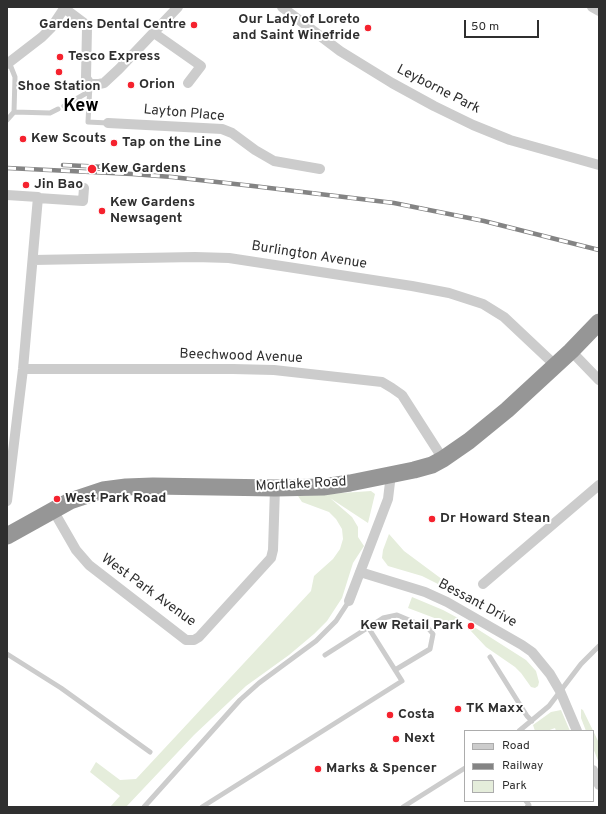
<!DOCTYPE html>
<style>
body{margin:0}
#map{position:relative;width:606px;height:814px;overflow:hidden;background:#fff;font-family:Overpass,sans-serif}
canvas{display:block}
.frame{position:absolute;inset:0;border:8px solid #2f2f2f;pointer-events:none}
.legend{position:absolute;left:464px;top:730px;width:130px;height:72px;box-sizing:border-box;background:#fff;border:1px solid #acacac;margin:0;padding:5px 7px;list-style:none;font-size:12px;color:#2f2f2f}
.legend li{display:flex;align-items:center;gap:8px;height:20px}
.legend b{width:20px;border:1px solid #acacac}
.scale{position:absolute;left:464px;top:20px;width:75px;height:18px;box-sizing:border-box;border:2px solid #2f2f2f;border-top:0;padding-left:5px;font-size:12px;line-height:14px;white-space:nowrap;color:#2f2f2f;-webkit-text-stroke:3px #fff;paint-order:stroke}
</style>
<div id="map">
<canvas width="606" height="814"></canvas>
<div class="frame"></div>
<ul class="legend">
<li><b style="height:5px;background:#ccc"></b>Road</li>
<li><b style="height:5px;background:#848484"></b>Railway</li>
<li><b style="height:11px;background:#e5eddb"></b>Park</li>
</ul>
<div class="scale">50 m</div>
</div>
<script>
const c = document.querySelector('canvas').getContext('2d');
c.lineJoin = 'round';
function fill(path, color) { c.fillStyle = color; c.fill(path, 'evenodd'); }
const toPath = rows => new Path2D(rows.map(r => 'M' + r).join(''));
function strokePath(path, color, width, dash) { c.strokeStyle = color; c.lineWidth = width; c.lineCap = dash ? 'butt' : 'round'; c.setLineDash(dash || []); c.stroke(path); }
function write(font, color, halo, rows, align = 'center') {
  c.font = font + ' Overpass,sans-serif'; c.lineWidth = 4; c.setLineDash([]); c.textBaseline = 'middle'; c.strokeStyle = halo; c.fillStyle = color; for (const [text, x, y, turn = 0] of rows) {
    c.save(); c.translate(x, y); c.rotate((+turn || 0) * Math.PI / 180); c.textAlign = isNaN(turn) ? turn : align; if (halo) c.strokeText(text, 0, 0); c.fillText(text, 0, 0); c.restore();
  }
}
fill(toPath([
 [371,491,375,494,368,523,330,498,352,517,358,527,358,537,364,546,353,563,342,598,327,621,314,634,289,655,246,686,194,735,126,807,110,807,120,796,90,772,96,762,120,780,136,779,311,591,314,576,333,559,340,549,343,539,342,529,336,519,329,512,302,502,298,496],
 [389,534,404,551,470,600,422,576,388,566,382,558,383,550],
 [412,597,443,610,458,618,458,620,450,623,445,622,408,608],
 [471,625,526,660,536,671,539,682,538,686,535,688,531,687,521,673,515,667,486,647,470,630,469,627],
 [581,709,583,710,599,743,599,763,593,748,593,731,586,731,581,718],
 [561,710,570,731,556,731,555,728,547,731,535,731,533,725,551,712]
]), '#e5eddb');
strokePath(toPath([
 [90,84,88,122,108,123],
 [64,106,90,91],
 [14,112,50,113,58,109],
 [7,120,14,112,15,77,9,62],
 [7,654,61,688,150,752],
 [325,655,383,618,397,615,428,628,433,634,430,649,395,670],
 [490,657,527,716,532,721],
 [519,731,549,706,581,664,599,646],
 [526,801,529,805,527,807],
 [144,807,240,700,259,683,316,641,336,621,349,601],
 [202,807,402,681,368,627],
 [403,807,465,768]
]), '#ccc', 5);
strokePath(toPath([
 [282,7,340,51,392,83,434,106,473,125,510,140,599,165],
 [592,7,599,11],
 [64,8,84,23,87,28,86,78,90,84,99,84,104,83,119,69,178,7],
 [154,33,201,66,188,83],
 [7,64,42,37,51,28,65,7],
 [108,123,222,129,232,133,255,150,274,161,320,169],
 [7,195,38,197,23,369,7,501],
 [38,198,83,201,84,188],
 [33,260,195,257,229,258,412,286,449,293,483,304,504,317,555,365],
 [571,351,599,380],
 [23,369,233,369,274,370,382,382,392,388,402,395,443,459],
 [53,510,76,550,89,565,186,640,194,640,199,637,271,558,273,550,275,488],
 [360,572,425,592,447,602,522,645,532,652,550,674,560,691,577,731],
 [483,584,599,485],
 [349,601,388,499,391,474],
 [593,770,599,785]
]), '#ccc', 10);
strokePath(toPath([
 [7,536,70,501,103,490,126,487,153,486,275,488,323,487,350,483,414,470,432,465,443,459,469,441,507,410,571,351,599,322]
]), '#969696', 17);
const rail = toPath([
 [63,165,105,167],
 [7,168,132,174,172,177,253,186,394,203,484,221,599,250]
]);
strokePath(rail, '#848484', 4.5);
strokePath(rail, '#fff', 3, [9]);
for (const [x, y, r, color] of [
 [194,25,4,"#f5222e"],
 [368,28,4,"#f5222e"],
 [60,57,4,"#f5222e"],
 [59,72,4,"#f5222e"],
 [131,85,4,"#f5222e"],
 [23,139,4,"#f5222e"],
 [114,143,4,"#f5222e"],
 [92,169,5,"#f5222e"],
 [26,185,4,"#f5222e"],
 [102,211,4,"#f5222e"],
 [57,499,4,"#f5222e"],
 [432,519,4,"#f5222e"],
 [471,626,4,"#f5222e"],
 [458,709,4,"#f5222e"],
 [390,715,4,"#f5222e"],
 [396,739,4,"#f5222e"],
 [318,769,4,"#f5222e"]
]) { const dot = new Path2D(); dot.arc(x, y, r, 0, 2 * Math.PI); c.fillStyle = color; c.fill(dot); strokePath(dot, '#fff', 1.5); }
write('bold 14px', '#2f2f2f', '#fff', [
 ["Our Lady of Loreto",360,20,"right"],
 ["and Saint Winefride",360,36,"right"],
 ["Gardens Dental Centre",186,25,"right"],
 ["Tesco Express",68,57],
 ["Orion",139,85],
 ["Shoe Station",59,87,"center"],
 ["Kew Scouts",31,139],
 ["Tap on the Line",122,143],
 ["Kew Gardens",101,169],
 ["Jin Bao",34,185],
 ["Kew Gardens",110,203],
 ["Newsagent",110,219],
 ["West Park Road",65,499],
 ["Dr Howard Stean",440,519],
 ["Kew Retail Park",463,626,"right"],
 ["TK Maxx",466,709],
 ["Costa",398,715],
 ["Next",404,739],
 ["Marks & Spencer",326,769]
], 'left');
write('14px', '#2f2f2f', '#fff', [
 ["Leyborne Park",438,90,27],
 ["Layton Place",184,114,5],
 ["Burlington Avenue",309,256,9],
 ["Beechwood Avenue",241,357,2],
 ["Mortlake Road",301,485,-3],
 ["West Park Avenue",148,591,36],
 ["Bessant Drive",477,604,28]
]);
write('bold 18px', '#000', '#fff', [
 ["Kew",81,107]
]);
</script>
